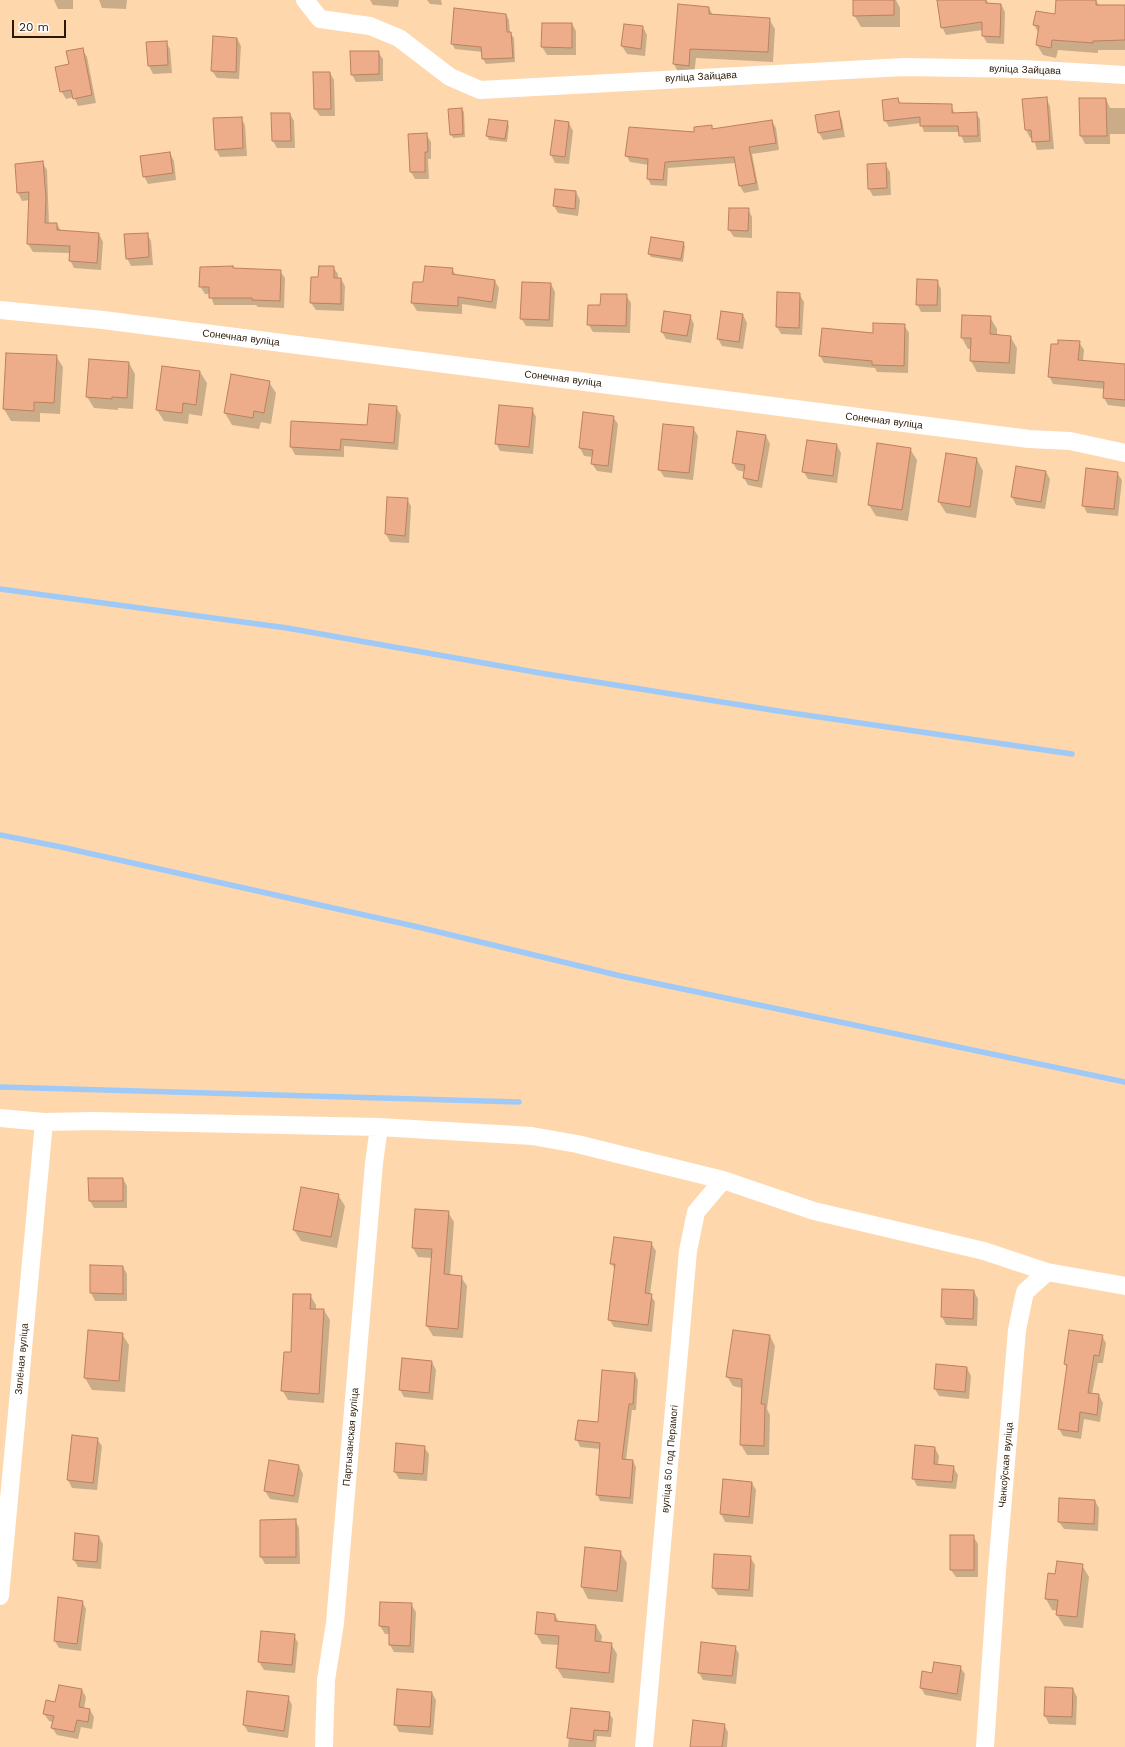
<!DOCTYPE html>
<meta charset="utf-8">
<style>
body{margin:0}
#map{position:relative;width:1125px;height:1747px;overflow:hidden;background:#fed7ac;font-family:"Work Sans",sans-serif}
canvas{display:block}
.scale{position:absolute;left:12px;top:20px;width:54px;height:18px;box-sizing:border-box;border:2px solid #2a1803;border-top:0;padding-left:5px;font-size:12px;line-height:14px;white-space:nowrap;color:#2a1803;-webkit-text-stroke:3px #fff;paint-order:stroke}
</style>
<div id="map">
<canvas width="1125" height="1747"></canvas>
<div class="scale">20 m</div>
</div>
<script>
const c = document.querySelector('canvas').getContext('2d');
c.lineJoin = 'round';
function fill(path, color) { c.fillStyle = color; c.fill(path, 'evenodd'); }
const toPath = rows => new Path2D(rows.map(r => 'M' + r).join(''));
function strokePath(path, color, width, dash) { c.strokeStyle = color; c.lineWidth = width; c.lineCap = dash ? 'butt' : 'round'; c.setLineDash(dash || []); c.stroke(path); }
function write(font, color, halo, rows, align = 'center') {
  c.font = font + ' "Work Sans",sans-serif'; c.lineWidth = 3.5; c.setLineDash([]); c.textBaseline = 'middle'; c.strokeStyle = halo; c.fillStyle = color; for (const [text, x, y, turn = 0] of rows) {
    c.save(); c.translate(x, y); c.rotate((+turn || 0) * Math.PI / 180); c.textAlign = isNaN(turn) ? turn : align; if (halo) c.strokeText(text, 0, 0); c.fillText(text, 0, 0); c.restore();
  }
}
fill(toPath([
 [54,0,73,0,73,9,58,9],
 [99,0,127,0,126,9,102,8],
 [370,0,399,0,398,7,373,5],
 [427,0,441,0,442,5,430,4],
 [854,0,896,0,900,8,900,27,861,27,854,15],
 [946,0,986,0,989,4,1001,4,1005,12,1004,44,987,43,983,36,983,30,946,35,942,27],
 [1057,0,1096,0,1099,6,1125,6,1125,50,1098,50,1098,53,1058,50,1056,58,1043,55,1037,45,1039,34,1034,25,1036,12,1056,16],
 [679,5,709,8,713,15,769,19,775,29,773,62,696,58,694,75,679,74,674,64],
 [506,14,509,20,510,33,514,38,515,62,486,64,483,59,483,52,455,49,452,44],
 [542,24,572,24,576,31,576,55,547,55,542,47],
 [625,25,643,27,647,35,645,56,627,54,622,46],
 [237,38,241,46,239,79,217,78,212,71],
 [166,42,170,49,172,73,153,74,149,66,147,43],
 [82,49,87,57,96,103,78,106,74,97,66,99,61,91,70,65],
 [378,52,383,59,383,81,356,82,352,75],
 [330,73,334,80,335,116,320,116,315,109],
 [1046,98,1050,106,1054,149,1037,150,1033,137,1030,138,1026,130,1023,100],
 [898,99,901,104,951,105,955,114,976,113,980,119,981,142,964,143,960,132,924,132,921,123,889,127,885,120],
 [1080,99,1106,99,1110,108,1125,108,1125,134,1110,134,1110,144,1085,144,1081,136],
 [462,109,464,112,465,137,453,138,451,134],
 [838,112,842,120,845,137,823,140,819,133,816,116],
 [290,114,294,121,295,148,277,148,273,141],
 [241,118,245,125,247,156,220,157,216,149],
 [772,121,776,128,779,150,752,154,759,190,744,193,740,186,736,163,668,168,667,186,651,185,648,179,649,165,630,162,626,155,711,126,714,130],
 [507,122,509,126,507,142,489,140,487,136],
 [569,123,573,131,569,164,555,163,551,155],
 [426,134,431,142,431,159,428,159,429,179,415,179,411,172],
 [170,153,174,161,176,180,148,184,144,176],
 [42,162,47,170,49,224,57,224,61,231,99,234,103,242,101,270,74,268,70,260,70,253,33,252,28,244,30,200,22,201,18,193,16,165],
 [885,164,890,172,891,195,873,196,869,189],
 [576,192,580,200,578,216,558,213,554,206],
 [748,209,752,217,752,238,734,237,729,230],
 [147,234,151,241,153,265,131,266,127,258],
 [683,243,685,246,683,262,651,257,649,254],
 [233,267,234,269,280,271,285,278,284,308,258,307,256,305,214,305,210,294,205,294,200,286],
 [333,267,338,274,338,279,341,279,345,286,344,311,316,310,311,303,319,278],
 [452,269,456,275,495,281,499,288,496,309,462,304,462,314,417,311,412,303,424,283],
 [937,281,941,289,941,312,921,312,917,304],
 [551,284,555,292,553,327,526,326,521,318],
 [799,294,804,302,802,335,781,334,777,327],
 [626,295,631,303,630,333,593,332,588,324,601,307],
 [743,315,747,323,743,349,722,346,718,339],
 [690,316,694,324,691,343,666,339,662,332],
 [990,317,997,329,997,336,1010,336,1017,348,1015,374,977,372,971,361,971,349,968,349,962,338],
 [904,325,909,333,908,373,877,372,875,368,824,363,820,356,874,334],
 [1079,342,1084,350,1083,361,1125,365,1125,407,1108,405,1104,398,1105,389,1053,384,1049,376],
 [7,354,56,356,63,367,60,414,40,413,40,422,11,421,4,409],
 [129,363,135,374,133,409,118,408,118,410,94,408,87,397],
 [200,372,207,383,202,416,189,414,188,424,164,421,157,410],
 [269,382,276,393,271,424,261,422,259,429,232,425,225,413],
 [396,407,401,415,398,450,344,446,344,457,295,455,291,447,292,422,368,426],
 [532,409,536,417,533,454,500,451,496,443],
 [584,413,613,417,618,424,612,473,597,471,592,464,593,457,584,456,580,448],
 [693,428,698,436,693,480,664,477,659,469],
 [766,436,770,444,762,488,748,485,744,478,745,472,737,470,733,463],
 [837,445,841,453,837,483,808,479,803,471],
 [910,449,917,460,908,521,876,516,869,505],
 [977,459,983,471,976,518,946,513,939,502],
 [1046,472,1050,479,1045,509,1016,505,1012,497],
 [1117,473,1122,480,1118,516,1087,513,1083,505],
 [388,498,407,499,411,506,409,543,390,542,386,534],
 [123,1179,127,1186,127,1208,94,1208,90,1201],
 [338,1195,345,1206,337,1248,301,1241,294,1230],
 [448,1212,454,1222,450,1276,461,1277,467,1286,463,1338,433,1336,427,1326,432,1258,418,1257,413,1248],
 [651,1243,656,1251,650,1294,655,1302,652,1332,614,1327,609,1319,616,1271,611,1263],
 [91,1266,123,1267,127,1274,127,1301,95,1301,91,1293],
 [943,1290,974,1291,978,1299,977,1326,946,1325,942,1317],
 [310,1295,316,1305,316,1310,324,1310,330,1320,324,1403,288,1400,282,1390],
 [89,1331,122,1334,129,1345,125,1392,92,1390,85,1378],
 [770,1336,775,1346,767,1409,770,1415,769,1455,747,1455,741,1445,742,1388,733,1386,727,1376],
 [1102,1336,1106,1343,1103,1363,1098,1363,1092,1394,1099,1395,1103,1403,1100,1422,1084,1419,1081,1439,1063,1436,1059,1429,1067,1368,1065,1364],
 [432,1362,436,1370,433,1400,404,1397,400,1390],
 [967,1368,971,1376,969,1399,939,1396,935,1389],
 [635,1374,638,1380,636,1410,632,1410,626,1460,633,1461,636,1467,633,1504,600,1501,597,1494,600,1449,580,1447,577,1440,599,1423],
 [73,1436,97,1439,102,1446,97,1490,72,1488,68,1480],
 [424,1447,429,1454,427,1481,399,1479,395,1472],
 [935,1448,939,1456,938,1466,953,1467,958,1475,956,1489,917,1486,913,1478],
 [299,1466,303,1474,298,1503,270,1499,265,1491],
 [723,1480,752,1483,756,1490,753,1524,725,1522,721,1514],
 [1095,1501,1099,1508,1098,1531,1064,1529,1059,1522],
 [295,1520,299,1528,300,1564,265,1564,261,1557],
 [973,1536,978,1544,978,1577,956,1577,951,1570],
 [99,1537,103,1544,101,1569,78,1567,74,1560],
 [620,1552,627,1563,623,1602,588,1599,582,1587],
 [750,1557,755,1565,753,1597,718,1595,713,1588],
 [1082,1565,1089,1577,1083,1628,1064,1626,1057,1615,1058,1611,1052,1610,1046,1599,1056,1575],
 [82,1601,86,1609,81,1651,59,1648,55,1641],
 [381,1603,411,1604,416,1612,414,1653,394,1652,390,1645,390,1634,385,1634,380,1626],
 [555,1615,559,1622,596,1626,602,1636,601,1643,611,1644,617,1654,614,1683,563,1678,557,1668,559,1645,542,1644,536,1634],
 [294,1635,298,1643,295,1673,264,1670,259,1662],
 [735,1647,739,1654,736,1684,703,1680,699,1673],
 [960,1667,965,1674,961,1701,925,1695,921,1688,933,1674],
 [1046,1688,1073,1689,1077,1697,1076,1725,1049,1724,1045,1716],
 [82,1690,86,1697,84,1709,90,1710,94,1717,92,1729,81,1727,78,1739,57,1735,52,1728,53,1722,49,1721,44,1714,56,1703],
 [432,1693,436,1700,433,1735,399,1732,395,1724],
 [288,1697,292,1705,288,1738,248,1732,244,1725],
 [572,1709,609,1713,613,1719,611,1737,597,1736,596,1747,568,1747],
 [724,1725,728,1732,727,1747,691,1747]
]), '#0003');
strokePath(toPath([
 [0,589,287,628,540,673,778,711,1072,754],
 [0,835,61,847,418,927,621,976,1125,1082],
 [0,1087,519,1102]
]), '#9fcaf7', 5.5);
const building = toPath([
 [853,0,894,0,894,15,853,16,853,0],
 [937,0,986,0,986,3,1001,4,1000,37,982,36,982,22,941,28,937,0],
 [1056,0,1096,0,1096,5,1125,5,1125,40,1093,41,1093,43,1052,40,1051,48,1036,45,1039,26,1033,25,1036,11,1055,14,1056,0],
 [678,4,709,7,709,14,770,18,768,52,690,49,689,66,673,64,678,4],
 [454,8,506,14,507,32,511,32,513,58,482,59,481,47,451,44,454,8],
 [542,23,572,23,572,48,541,47,542,23],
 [624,24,643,26,641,49,621,46,624,24],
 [213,36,237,38,236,72,211,71,213,36],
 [167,41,168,65,148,66,146,42,167,41],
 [83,48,92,95,73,99,71,90,60,92,55,67,69,64,66,51,83,48],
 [350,51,379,51,379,74,351,75,350,51],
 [313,72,330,72,331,109,314,109,313,72],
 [1047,97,1050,141,1032,142,1031,130,1025,130,1022,99,1047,97],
 [898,98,899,103,952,104,952,113,977,112,978,136,959,136,958,126,920,126,920,117,884,121,882,100,898,98],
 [1079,98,1106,98,1107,136,1080,136,1079,98],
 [462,108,463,134,450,135,448,109,462,108],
 [839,111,842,129,818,133,815,115,839,111],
 [271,113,290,113,291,141,272,141,271,113],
 [242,117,243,148,215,150,213,118,242,117],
 [489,119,508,121,505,139,486,136,489,119],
 [555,120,569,122,565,157,550,155,555,120],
 [772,120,776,143,749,147,756,183,739,186,734,157,665,162,663,180,647,179,648,159,625,156,629,127,694,132,694,127,712,125,712,129,772,120],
 [427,133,428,152,425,152,425,172,410,172,408,134,427,133],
 [170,152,173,173,143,177,140,156,170,152],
 [43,161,46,198,45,223,57,223,57,230,99,233,97,263,69,261,70,246,27,244,29,192,17,193,15,164,43,161],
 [886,163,887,188,868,189,867,164,886,163],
 [555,189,576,191,575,209,553,206,555,189],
 [729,208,749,208,748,231,728,230,729,208],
 [148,233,149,257,126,259,124,234,148,233],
 [651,237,684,242,681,259,648,254,651,237],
 [233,266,233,268,281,270,280,301,252,300,252,298,209,298,209,287,199,287,200,267,233,266],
 [319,266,334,266,334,278,341,278,341,304,310,303,311,277,318,277,319,266],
 [425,266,453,268,452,274,495,280,492,302,458,297,458,306,411,303,413,282,423,282,425,266],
 [917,279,938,280,937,305,916,305,917,279],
 [522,282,551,283,549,320,520,319,522,282],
 [777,292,800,293,799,328,776,327,777,292],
 [601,294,627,294,626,326,587,325,588,305,600,305,601,294],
 [664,311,691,315,687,336,661,332,664,311],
 [721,311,743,314,739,342,717,339,721,311],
 [962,315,991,316,990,334,1011,336,1009,363,970,361,971,338,961,338,962,315],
 [873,323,905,324,904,366,872,365,872,361,819,356,822,328,873,333,873,323],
 [1058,340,1080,341,1078,360,1125,364,1125,400,1103,398,1104,382,1048,377,1051,344,1058,344,1058,340],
 [6,353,57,355,54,403,34,402,34,411,3,409,6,353],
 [89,359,129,362,127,398,112,397,112,399,86,397,89,359],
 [162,366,200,371,196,405,183,403,182,413,156,410,162,366],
 [231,374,270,381,264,413,254,411,253,418,224,413,231,374],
 [369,404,397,406,394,443,341,439,340,450,290,447,291,421,367,425,369,404],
 [499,405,533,408,529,447,495,444,499,405],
 [583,412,614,416,608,466,591,464,593,450,579,448,583,412],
 [663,424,694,427,689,473,658,470,663,424],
 [737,431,766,435,758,481,743,478,745,465,732,463,737,431],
 [807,440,837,444,833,476,802,472,807,440],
 [877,443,911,448,902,510,868,505,877,443],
 [946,453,977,458,970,507,938,502,946,453],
 [1016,466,1046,471,1041,502,1011,497,1016,466],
 [1086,468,1118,472,1114,509,1082,506,1086,468],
 [387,497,408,498,405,536,385,534,387,497],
 [88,1178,123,1178,123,1201,89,1201,88,1178],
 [301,1187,339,1194,331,1237,293,1230,301,1187],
 [415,1209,449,1211,444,1274,462,1276,458,1329,426,1326,432,1249,412,1248,415,1209],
 [614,1237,652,1242,645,1293,652,1294,648,1325,608,1320,615,1264,610,1264,614,1237],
 [90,1265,123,1266,123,1294,90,1293,90,1265],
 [942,1289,974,1290,973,1319,941,1317,942,1289],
 [293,1294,311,1294,310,1309,324,1309,319,1394,281,1391,284,1352,291,1352,293,1294],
 [88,1330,123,1333,119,1381,84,1378,88,1330],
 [733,1330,770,1335,761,1404,765,1404,764,1446,740,1445,742,1379,726,1377,733,1330],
 [1069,1330,1103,1335,1099,1356,1094,1355,1088,1393,1099,1394,1097,1415,1080,1412,1078,1432,1058,1429,1067,1365,1064,1364,1069,1330],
 [402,1358,432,1361,429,1393,399,1390,402,1358],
 [936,1364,967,1367,965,1392,934,1389,936,1364],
 [602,1370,635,1373,633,1404,629,1404,622,1459,633,1460,630,1498,596,1495,600,1443,575,1440,578,1420,598,1422,602,1370],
 [72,1435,98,1438,93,1483,67,1480,72,1435],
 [396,1443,425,1446,423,1474,394,1472,396,1443],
 [915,1445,935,1447,934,1464,954,1466,952,1482,912,1479,915,1445],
 [269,1460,299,1465,294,1496,264,1491,269,1460],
 [723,1479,752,1482,749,1517,720,1514,723,1479],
 [1059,1498,1095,1500,1094,1524,1058,1522,1059,1498],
 [296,1519,296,1557,260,1557,260,1520,296,1519],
 [75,1533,99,1536,97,1562,73,1560,75,1533],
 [950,1535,974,1535,974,1570,950,1570,950,1535],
 [585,1547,621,1551,617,1591,581,1587,585,1547],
 [714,1554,751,1556,749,1590,712,1588,714,1554],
 [1057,1561,1083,1564,1077,1617,1056,1615,1058,1600,1045,1599,1048,1573,1055,1574,1057,1561],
 [58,1597,83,1601,77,1644,54,1641,58,1597],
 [380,1602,412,1603,410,1646,389,1645,389,1627,379,1626,380,1602],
 [537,1612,555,1614,555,1621,596,1625,595,1641,612,1643,609,1673,556,1668,559,1636,535,1634,537,1612],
 [261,1631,295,1634,292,1665,258,1662,261,1631],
 [701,1642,736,1646,732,1676,698,1673,701,1642],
 [934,1662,961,1666,957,1694,920,1688,922,1671,932,1673,934,1662],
 [59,1685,82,1689,79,1707,90,1709,88,1722,77,1720,74,1732,51,1728,54,1716,43,1714,46,1700,55,1702,59,1685],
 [1045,1687,1073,1688,1072,1717,1044,1716,1045,1687],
 [397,1689,432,1692,430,1727,394,1725,397,1689],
 [247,1691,289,1696,284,1731,243,1725,247,1691],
 [571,1708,610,1712,608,1731,594,1730,593,1741,567,1738,571,1708],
 [693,1720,725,1724,722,1747,690,1747,693,1720]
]);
fill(building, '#edad8b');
strokePath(building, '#bc805e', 1);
strokePath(toPath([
 [305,0,320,19,370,26,399,38,450,77,480,90,904,67,1024,69,1125,75],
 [0,310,103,320,1029,439,1070,441,1125,453],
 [0,1118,44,1122,94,1121,379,1127,532,1136,577,1144,723,1180,814,1211,984,1251,1047,1272],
 [0,1596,44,1122],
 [324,1747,326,1680,335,1623,374,1163,379,1127],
 [644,1747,688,1251,696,1212,723,1180],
 [985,1747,997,1570,1017,1330,1025,1292,1047,1272,1125,1286]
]), '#fff', 18);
write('10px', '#2a1803', '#fff', [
 ["вуліца Зайцава",1025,70,2],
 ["вуліца Зайцава",701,77,-3],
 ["Сонечная вуліца",241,338,7],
 ["Сонечная вуліца",563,379,7],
 ["Сонечная вуліца",884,421,7],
 ["Зялёная вуліца",22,1359,-85],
 ["Партызанская вуліца",351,1437,-85],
 ["вуліца 50 год Перамогі",670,1459,-85],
 ["Чанкоўская вуліца",1006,1465,-85]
]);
</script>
